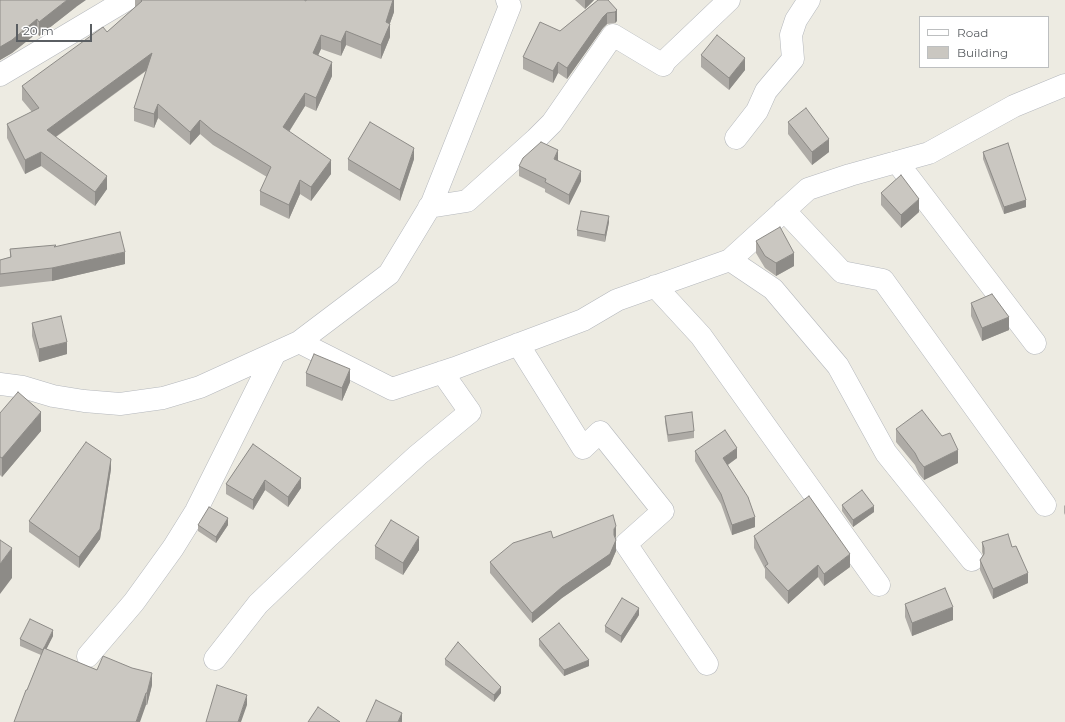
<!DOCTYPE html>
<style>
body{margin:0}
#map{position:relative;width:1065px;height:722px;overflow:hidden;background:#edebe2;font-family:Montserrat,sans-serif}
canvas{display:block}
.legend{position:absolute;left:919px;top:16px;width:130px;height:52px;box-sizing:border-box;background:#fff;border:1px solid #bdbfc0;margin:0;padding:5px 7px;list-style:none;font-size:12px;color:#5a5e62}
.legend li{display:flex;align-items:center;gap:8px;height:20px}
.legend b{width:20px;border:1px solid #bdbfc0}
.scale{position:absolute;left:16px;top:24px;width:76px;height:18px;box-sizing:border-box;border:2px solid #5a5e62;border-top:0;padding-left:5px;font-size:12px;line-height:14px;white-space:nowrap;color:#5a5e62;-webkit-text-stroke:3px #fff;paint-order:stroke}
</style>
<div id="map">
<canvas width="1065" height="722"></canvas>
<ul class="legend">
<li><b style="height:5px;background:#fff"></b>Road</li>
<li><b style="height:11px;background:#cac7c1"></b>Building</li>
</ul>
<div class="scale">20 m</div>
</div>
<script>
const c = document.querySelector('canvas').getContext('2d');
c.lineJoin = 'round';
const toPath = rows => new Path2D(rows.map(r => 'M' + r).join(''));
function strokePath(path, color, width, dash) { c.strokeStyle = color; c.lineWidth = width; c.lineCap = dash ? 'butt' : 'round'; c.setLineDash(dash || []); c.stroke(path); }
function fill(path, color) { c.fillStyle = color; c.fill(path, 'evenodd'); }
const minor = toPath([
 [0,75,126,0],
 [736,138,757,111,766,91,793,59,791,35,796,20,809,0],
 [897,162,1035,343],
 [429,207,467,201,536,139,552,123,613,35,663,65,665,61,729,0],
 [784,210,842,272,883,280,1045,505],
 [730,260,773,289,838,366,886,453,972,560],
 [655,286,701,336,879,585],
 [299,342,392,389,455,368,583,320,617,300,730,260,808,189,850,175,929,153,1014,106,1065,85],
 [518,344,583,448,600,432,663,511,626,544,707,664],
 [0,384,23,387,53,396,84,401,120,404,163,398,200,387,299,342,389,274,432,203,510,6,507,0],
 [88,656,134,602,173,548,196,511,275,353],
 [215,659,258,604,329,536,418,455,470,412,442,372]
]);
strokePath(minor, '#b4b7bc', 23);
strokePath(minor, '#fff', 22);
fill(toPath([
 [0,0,76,7,39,36,37,33,12,53,0,60],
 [135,0,306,1,394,0,394,12,390,23,390,37,381,59,346,45,341,56,321,49,318,55,332,76,316,111,305,106,289,132,331,174,311,201,300,194,289,219,260,205,260,191,267,177,213,145,200,134,190,145,158,118,154,128,134,121,134,108,146,71,56,137,107,189,95,206,41,166,25,174,7,138,7,124,32,112,22,100,22,86,107,32,135,7],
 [575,0,594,0,585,9],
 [598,0,617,10,617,21,615,23,607,24,603,28,567,79,558,73,553,83,523,69,523,57,560,31],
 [701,55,745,70,729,90,701,67],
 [788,122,829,152,812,165,788,134],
 [983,152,1026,207,1004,214,983,159],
 [348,159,414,159,400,201,348,170],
 [558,160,581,181,569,205,545,192,545,189,519,176,519,166],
 [881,193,919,212,901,228,881,205],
 [609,222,605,242,577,236,577,230],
 [756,241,794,266,776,276,765,268,756,253],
 [56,247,125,264,52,281,0,287,0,260,10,257,10,249],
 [971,303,1009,330,982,341,971,316],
 [32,323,67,354,39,362,32,336],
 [306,373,350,382,342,401,306,386],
 [0,413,41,431,2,477,0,475],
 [665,416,694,431,694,438,668,442,665,422],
 [896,429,942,436,958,463,924,480,919,474,915,465,896,442],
 [253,444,301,488,288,507,265,490,253,510,226,494,226,484],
 [695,451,737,458,728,465,755,527,732,535,721,504,695,461],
 [111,469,100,539,79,568,29,532,29,521],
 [842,505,874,512,853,527,842,511],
 [1065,505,1065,515,1064,513,1064,506],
 [198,525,228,525,216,543,198,531],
 [616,536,615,539,616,551,610,565,562,598,532,623,490,573,490,562,553,538],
 [754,536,850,567,824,586,818,577,788,604,765,578,765,569,754,548],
 [982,542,1012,547,1028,583,993,599,980,570,980,560,983,555,982,552],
 [375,546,419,550,403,575,375,559],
 [905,604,953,620,912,636,905,617],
 [639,615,621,643,605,632,605,626],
 [53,636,46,649,97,670,152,685,147,705,27,690,41,655,20,646,20,639],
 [539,639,589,666,564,676,539,646],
 [445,659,501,693,494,702,445,665]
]), '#aeaba6');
fill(toPath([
 [67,0,86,0,76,7,39,36,39,22],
 [393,0,394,0,394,12,389,26,390,24,390,37,381,59,381,45,386,22],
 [585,0,594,0,585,9],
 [617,10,617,21,615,23,615,12],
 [607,13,607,24,603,28,567,79,567,68,603,17],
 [37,19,37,33,12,53,0,60,0,47],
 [346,31,346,45,341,56,341,42],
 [321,35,321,49,313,67,313,53],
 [152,53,152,66,47,143,47,130],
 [745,58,745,70,729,90,729,78],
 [332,62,332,76,316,111,316,98],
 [558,62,558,73,553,83,553,71],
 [305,93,305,106,283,141,283,127],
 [158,104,158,118,154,128,154,114],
 [200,120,200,134,190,145,190,132],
 [829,139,829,152,812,165,812,152],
 [414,148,414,159,400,201,400,190],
 [558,150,558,160,554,169,554,159],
 [41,152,41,166,25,174,25,160],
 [331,160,331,174,311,201,311,187],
 [581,171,581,181,569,205,569,195],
 [107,176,107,189,95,206,95,192],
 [300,180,300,194,289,219,289,205],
 [919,199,919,212,901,228,901,215],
 [1026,200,1026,207,1004,214,1004,207],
 [609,216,609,222,605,242,605,235],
 [125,252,125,264,52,281,52,268],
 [794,253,794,266,776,276,776,263],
 [1009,317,1009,330,982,341,982,328],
 [67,342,67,354,39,362,39,349],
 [350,369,350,382,342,401,342,388],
 [41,412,41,431,2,477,2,458],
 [737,448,737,458,723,468,723,458],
 [958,450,958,463,924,480,924,467],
 [111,459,111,469,100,539,79,568,79,557],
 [301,478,301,488,288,507,288,497],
 [265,480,265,490,253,510,253,500],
 [874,506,874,512,853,527,853,520],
 [755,517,755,527,732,535,732,525],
 [228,518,228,525,216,543,216,537],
 [616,526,616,536,614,540,614,529],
 [419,537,419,550,403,575,403,563],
 [616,540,616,551,610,565,562,598,532,623,532,613],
 [12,548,12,578,0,594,0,564],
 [850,554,850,567,824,586,824,574],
 [818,565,818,577,788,604,788,591],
 [1028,573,1028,583,993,599,993,589],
 [953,607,953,620,912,636,912,623],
 [639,608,639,615,621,643,621,636],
 [53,630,53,636,43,656,43,650],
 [589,660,589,666,564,676,564,670],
 [152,673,152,685,147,705,147,693],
 [501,687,501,693,494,702,494,695],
 [146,693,146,705,140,722,136,722],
 [247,695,247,705,241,722,238,722],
 [402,713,402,722,398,722]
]), '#8d8b87');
const building = toPath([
 [0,0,67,0,39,22,37,19,12,40,0,47,0,0],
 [141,0,304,0,306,1,306,0,393,0,386,22,390,24,381,45,346,31,341,42,321,35,313,53,332,62,316,98,305,93,283,127,331,160,311,187,300,180,289,205,260,191,271,167,213,131,200,120,190,132,158,104,154,114,134,108,152,53,47,130,107,176,95,192,41,152,25,160,7,124,39,108,22,86,103,27,107,32,142,1,141,0],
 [598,0,608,0,617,10,615,12,607,13,603,17,567,68,558,62,553,71,523,57,540,22,560,31,598,0],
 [717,35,745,58,729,78,701,55,717,35],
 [806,108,829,139,812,152,788,122,806,108],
 [370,122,414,148,400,190,348,159,370,122],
 [541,142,558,150,554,159,581,171,569,195,545,182,546,179,519,166,523,158,541,142],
 [1008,143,1026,200,1004,207,983,152,1008,143],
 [901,175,919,199,901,215,881,193,901,175],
 [581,211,609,216,605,235,577,230,581,211],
 [780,227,794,253,776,263,765,256,756,241,780,227],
 [120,232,125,252,52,268,0,274,0,260,11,257,10,249,56,245,54,247,120,232],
 [992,294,1009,317,982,328,971,303,992,294],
 [61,316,67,342,39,349,32,323,61,316],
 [314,354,350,369,342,388,306,373,314,354],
 [18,392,41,412,2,458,0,457,0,413,18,392],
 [922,410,942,436,950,433,958,450,924,467,919,461,915,453,896,429,922,410],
 [692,412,694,431,668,435,665,416,692,412],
 [725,430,737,448,723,458,748,497,755,517,732,525,721,494,695,451,725,430],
 [86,442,111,459,100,529,79,557,29,521,86,442],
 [253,444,301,478,288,497,265,480,253,500,226,484,253,444],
 [862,490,874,506,853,520,842,505,862,490],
 [809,496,850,554,824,574,818,565,788,591,765,566,768,564,754,536,809,496],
 [209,507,228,518,216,537,198,525,209,507],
 [613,515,616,526,614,529,614,535,616,540,610,554,562,587,532,613,490,562,513,543,551,531,553,538,613,515],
 [391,520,419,537,403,563,375,546,391,520],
 [1008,534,1012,547,1016,546,1028,573,993,589,980,560,984,554,984,548,982,542,1008,534],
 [0,540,12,548,0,564,0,540],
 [945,588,953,607,912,623,905,604,945,588],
 [622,598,639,608,621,636,605,626,622,598],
 [30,619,53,630,43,650,20,639,30,619],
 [559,623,589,660,564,670,539,639,559,623],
 [458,642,501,687,494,695,445,659,458,642],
 [44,648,97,670,103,656,132,668,152,673,147,693,146,693,136,722,14,722,26,690,27,690,44,648],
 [217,685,247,695,238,722,206,722,217,685],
 [376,700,402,713,398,722,366,722,376,700],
 [318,707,340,722,308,722,318,707]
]);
fill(building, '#cac7c1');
strokePath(building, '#8d8b87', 1);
</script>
